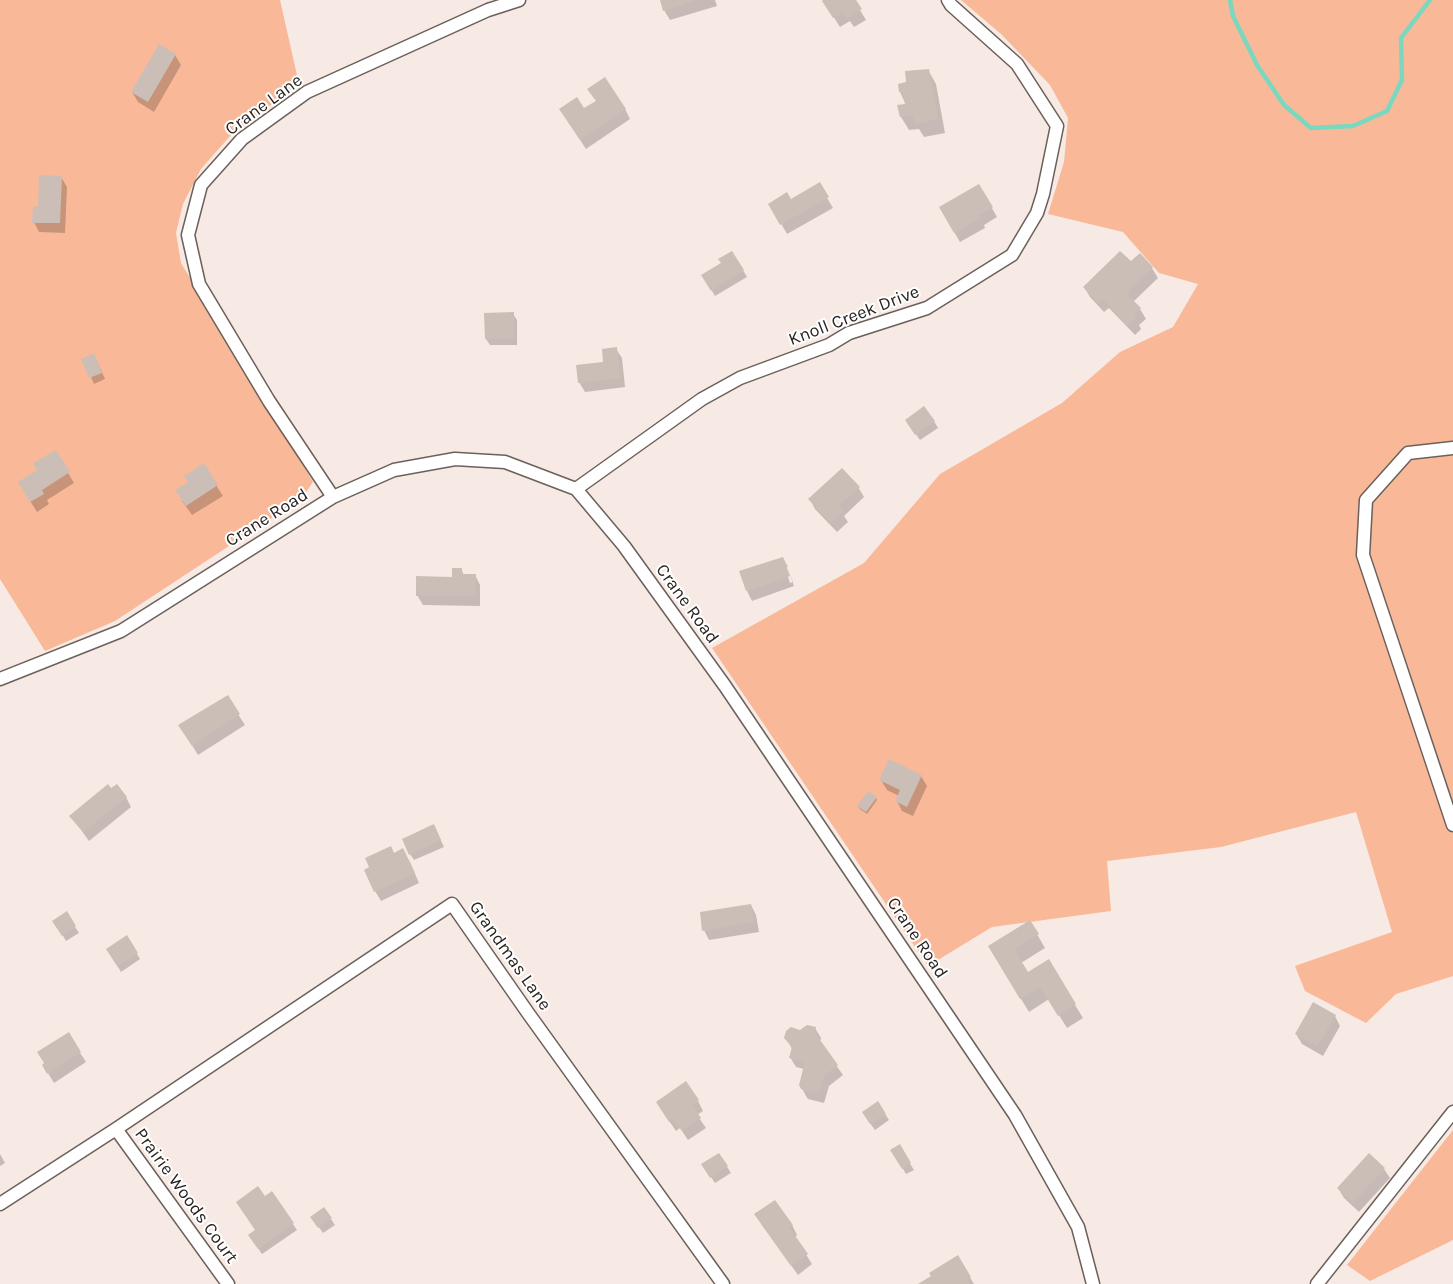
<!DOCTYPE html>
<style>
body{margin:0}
canvas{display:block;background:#f7e9e3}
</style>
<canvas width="1453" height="1284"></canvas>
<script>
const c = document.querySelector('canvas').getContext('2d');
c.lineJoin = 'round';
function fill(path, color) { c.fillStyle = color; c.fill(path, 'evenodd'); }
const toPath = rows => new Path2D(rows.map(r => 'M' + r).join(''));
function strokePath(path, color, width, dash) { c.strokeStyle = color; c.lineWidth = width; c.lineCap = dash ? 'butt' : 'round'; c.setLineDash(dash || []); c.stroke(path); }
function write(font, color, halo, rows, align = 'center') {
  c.font = font + ' Karla,sans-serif'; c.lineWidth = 4; c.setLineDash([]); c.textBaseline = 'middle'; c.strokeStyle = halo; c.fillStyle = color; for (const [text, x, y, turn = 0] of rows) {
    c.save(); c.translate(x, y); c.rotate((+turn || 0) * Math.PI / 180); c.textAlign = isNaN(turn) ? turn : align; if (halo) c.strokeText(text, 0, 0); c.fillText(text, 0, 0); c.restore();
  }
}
fill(toPath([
 [0,0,280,0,299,84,231,135,201,169,183,204,176,233,181,263,313,482,302,498,115,621,45,651,0,579],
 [961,0,1453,0,1453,976,1396,994,1366,1023,1305,991,1295,966,1392,932,1356,812,1221,847,1107,861,1111,911,992,927,928,966,712,648,864,563,940,474,1062,403,1120,352,1173,327,1198,284,1159,273,1123,232,1048,214,1064,162,1068,118,1050,85,1001,34],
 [1453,1130,1453,1240,1370,1281,1347,1265]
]), '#f9b998');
fill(toPath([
 [661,0,715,0,717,6,670,20,664,10],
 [826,0,854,0,866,20,854,27,850,21,840,27,830,11],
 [160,46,175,55,181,65,154,112,138,102,132,92],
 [928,70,936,84,945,133,924,137,919,129,909,130,901,117,906,105,900,92,907,83],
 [625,109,630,119,586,149,567,120,584,110],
 [61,177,67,187,65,233,39,232,34,222],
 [819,184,833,208,787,234,770,204,791,201],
 [979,185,997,217,984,225,985,228,960,242,940,208],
 [732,252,747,277,715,296,703,276,722,263],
 [1140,255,1152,268,1158,278,1133,302,1140,309,1146,319,1139,325,1141,329,1135,335,1109,308,1104,312,1090,297,1084,287,1131,263],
 [513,314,517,320,517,345,490,345,486,339],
 [616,349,622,358,625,387,585,392,579,382,605,363],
 [83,359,97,361,105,379,94,384],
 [934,421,938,428,920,440,910,426],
 [55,451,74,483,47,500,49,504,37,512,19,483,39,471],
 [203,465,223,496,192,515,182,501,189,483],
 [858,487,864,497,844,516,848,522,837,532,815,509,810,499],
 [783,558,788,567,785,567,790,583,793,582,788,568,794,586,752,601,747,591],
 [461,569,464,575,475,575,480,585,480,606,423,605,417,595,453,578],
 [227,697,245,725,198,755,180,726],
 [921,776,927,786,913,816,902,811,897,801,899,796,887,790,881,780],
 [111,790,126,797,131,807,89,841,71,816],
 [876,798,877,800,867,814,860,809,858,806],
 [437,832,444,847,414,860,410,854],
 [394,854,409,860,419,883,381,901,375,891],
 [751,905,756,915,759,932,709,940,704,930],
 [66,913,79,933,66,941,58,927],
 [1030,922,1045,948,1021,963,1028,974,1048,961,1083,1018,1067,1028,1049,999,1029,1012,997,960],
 [127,937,140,959,121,972,107,949],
 [1335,1016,1340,1026,1323,1056,1302,1044,1296,1034],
 [815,1028,821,1038,820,1042,843,1075,829,1086,824,1103,808,1099,806,1096,800,1085,804,1069,796,1067,790,1057,792,1049,786,1037,801,1031],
 [68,1034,86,1062,54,1083,43,1065],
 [698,1101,703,1111,697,1115,706,1128,688,1140,680,1128,676,1131,663,1112],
 [885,1114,889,1120,875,1130,867,1119],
 [899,1146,914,1170,906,1174,892,1150],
 [0,1154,5,1163,0,1166],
 [719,1154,731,1173,715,1183,707,1171],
 [1369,1155,1384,1169,1390,1178,1359,1212,1344,1198,1338,1188],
 [272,1193,297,1230,262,1254,253,1241,265,1198],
 [331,1219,335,1225,323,1233,316,1223],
 [762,1225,792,1225,797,1235,795,1237,812,1264,798,1275],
 [957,1257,974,1284,921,1284]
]), '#0003');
strokePath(toPath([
 [1230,0,1233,16,1257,65,1284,105,1311,128,1353,126,1387,111,1402,80,1401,38,1430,0]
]), '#79d8bf', 4.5);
fill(toPath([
 [660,0,697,0,663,11],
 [823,0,856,0,862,9,847,18,843,12,833,18,822,1],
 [159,44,176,54,148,102,131,92],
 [929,69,938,119,915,124,913,115,900,117,897,105,905,104,903,92,899,92,898,84,906,82,905,71],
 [605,77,626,109,580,140,559,109,577,97,584,108,596,101,587,89],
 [39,175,62,176,60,223,32,223,33,206,38,207],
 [820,182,829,197,780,225,768,204,787,192,791,199],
 [979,184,993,207,979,215,981,218,954,233,939,207],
 [732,251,744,270,711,291,701,275,721,263,718,259],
 [1120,251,1131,261,1140,253,1153,267,1126,293,1141,308,1134,315,1136,318,1128,326,1103,299,1098,303,1083,287],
 [514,312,514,339,485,339,484,313],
 [617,347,620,378,578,383,576,365,603,362,602,349],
 [94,353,102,373,89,378,81,359],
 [924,406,935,421,915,435,905,420],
 [56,450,70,472,42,490,44,494,30,502,18,482,37,470,33,463],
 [204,463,218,485,186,506,175,490,188,482,184,476],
 [842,468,860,487,838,506,843,511,831,523,808,499],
 [783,557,790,576,746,591,739,571],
 [452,568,462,568,462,574,476,574,475,596,416,596,416,576,452,577],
 [228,695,240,714,192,746,178,725],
 [889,759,922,775,907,807,895,801,900,790,879,780],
 [108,784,111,788,117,784,127,797,83,832,69,816],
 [868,791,877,797,866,812,857,806],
 [434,824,441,840,409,855,402,839],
 [391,846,394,853,403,848,415,873,374,892,364,870,369,867,365,858],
 [751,904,754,922,702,931,700,912],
 [67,911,76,926,62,936,52,921],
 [1030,920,1039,934,1014,949,1028,972,1049,959,1076,1004,1058,1016,1040,987,1020,999,988,946],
 [127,935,138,953,117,966,106,949],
 [1313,1002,1336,1015,1317,1046,1295,1034],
 [807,1025,816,1027,815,1033,838,1065,824,1075,819,1093,801,1089,799,1085,804,1065,801,1061,789,1058,792,1047,784,1038,786,1031,791,1027,800,1030],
 [69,1032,81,1052,47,1074,42,1065,44,1063,37,1052],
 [686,1081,699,1100,692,1105,701,1118,682,1131,673,1119,669,1122,656,1102],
 [878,1101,886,1114,870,1124,862,1112],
 [900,1144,911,1163,902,1169,890,1150],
 [719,1153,728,1166,710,1178,701,1164],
 [1369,1153,1385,1168,1353,1203,1337,1188],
 [258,1186,265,1196,272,1191,294,1223,258,1249,248,1235,255,1230,236,1202],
 [775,1200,793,1225,789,1227,808,1254,791,1266,754,1214],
 [324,1207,332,1218,318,1228,310,1217],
 [958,1255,971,1277,967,1279,970,1284,918,1284,931,1276,929,1273]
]), '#cbbeb7');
const minor = toPath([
 [1453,448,1408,453,1366,500,1363,555,1453,825],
 [576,489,702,399,740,378,829,345,849,333,927,308,1012,255,1037,213,1043,194,1057,126,1017,64,951,5,948,0],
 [333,497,269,401,199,284,188,235,201,185,242,139,307,92,488,10,519,0],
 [0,679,121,631,333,497,394,470,455,459,505,462,576,489,624,546,725,686,1015,1115,1078,1227,1093,1284],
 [116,1129,228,1284],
 [0,1204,116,1129,452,904,528,1013,723,1284],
 [1317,1284,1453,1112]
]);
strokePath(minor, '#6b605a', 15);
strokePath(minor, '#fff', 12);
write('18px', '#292422', '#fff', [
 ["Crane Lane",264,105,-36],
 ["Knoll Creek Drive",854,316,-21],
 ["Crane Road",267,518,-32],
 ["Crane Road",687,604,54],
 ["Crane Road",917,938,56],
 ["Grandmas Lane",510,956,55],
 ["Prairie Woods Court",186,1196,54]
]);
</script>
